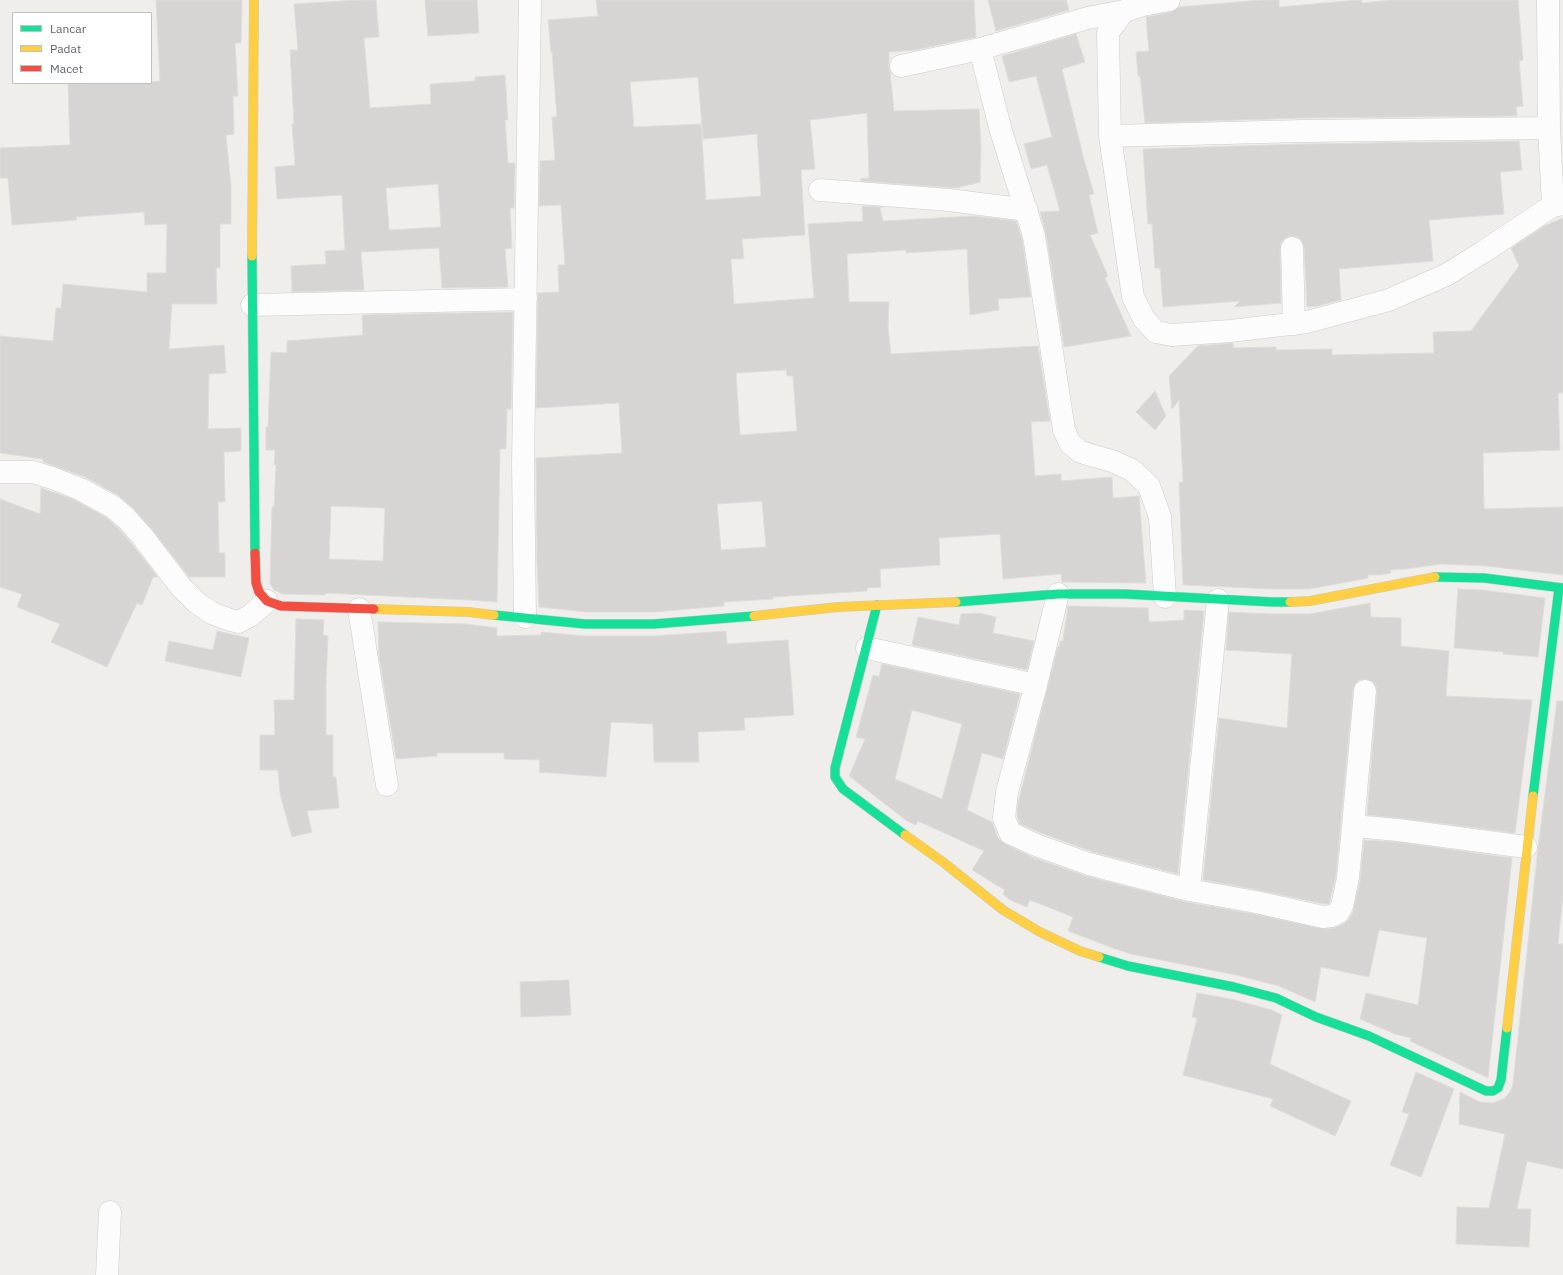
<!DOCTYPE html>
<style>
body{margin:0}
#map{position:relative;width:1563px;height:1275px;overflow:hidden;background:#efeeea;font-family:"IBM Plex Sans",sans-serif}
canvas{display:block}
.legend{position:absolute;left:12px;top:12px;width:140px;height:72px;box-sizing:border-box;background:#fff;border:1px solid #bfc1c3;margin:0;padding:5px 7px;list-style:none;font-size:12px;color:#5f6368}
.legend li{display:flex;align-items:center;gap:8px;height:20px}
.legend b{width:20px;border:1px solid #bfc1c3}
</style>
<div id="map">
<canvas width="1563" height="1275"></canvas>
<ul class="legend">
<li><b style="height:5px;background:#16e098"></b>Lancar</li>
<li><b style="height:5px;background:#ffcf43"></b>Padat</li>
<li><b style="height:5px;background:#f24e42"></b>Macet</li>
</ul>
</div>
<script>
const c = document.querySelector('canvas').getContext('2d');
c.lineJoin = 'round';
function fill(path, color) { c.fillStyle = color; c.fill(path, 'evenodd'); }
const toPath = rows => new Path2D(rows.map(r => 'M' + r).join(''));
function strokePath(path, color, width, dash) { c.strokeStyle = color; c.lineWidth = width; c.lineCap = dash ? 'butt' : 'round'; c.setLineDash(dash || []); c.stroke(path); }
const building = toPath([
 [156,0,242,0,241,43,235,43,238,96,233,96,234,134,226,135,231,186,231,224,220,224,220,268,216,268,217,304,172,304,169,349,224,345,226,373,209,374,208,429,241,428,241,451,224,452,225,502,218,502,219,553,225,553,225,577,189,577,151,528,135,510,119,496,85,477,43,462,43,459,0,453,0,336,53,341,56,308,61,308,63,284,147,292,147,273,166,273,167,224,145,225,144,212,76,217,77,220,12,225,8,178,0,178,0,148,70,145,68,84,151,83,151,82,160,81,156,0],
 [359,0,376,0,379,37,364,38,370,108,431,104,430,84,475,81,475,77,505,75,508,120,505,120,508,163,515,163,514,208,510,208,512,248,505,249,508,287,442,288,439,248,361,252,364,290,292,292,291,266,326,264,325,251,345,250,342,195,277,199,275,167,295,165,292,124,294,124,290,50,298,50,294,4,359,0],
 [438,184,441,227,389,230,386,188,438,184],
 [425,0,477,0,479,33,428,36,425,0],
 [596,0,974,0,976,37,915,50,889,52,889,68,890,72,894,111,979,109,981,149,980,182,956,188,861,181,860,179,869,178,867,113,810,120,815,169,801,170,805,235,742,239,744,259,731,259,734,304,814,298,808,224,863,221,862,206,883,207,880,208,883,221,974,216,1016,221,1022,239,1031,297,998,299,999,310,970,315,967,249,906,253,906,250,847,254,849,302,889,302,888,327,891,354,1038,346,1050,421,1031,422,1035,476,1061,474,1061,481,1112,477,1113,498,1139,496,1146,583,1062,582,1061,574,1003,579,1000,534,939,538,940,565,880,569,881,587,867,588,867,591,773,597,773,599,724,602,724,606,654,612,586,612,539,607,537,561,536,458,622,453,619,403,536,408,538,293,559,292,558,265,565,265,561,205,539,206,540,161,555,160,552,117,557,117,552,52,551,52,548,20,598,16,596,0],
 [698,77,703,139,757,134,761,196,706,200,701,124,634,127,630,82,698,77],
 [786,370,787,376,793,376,797,431,740,435,736,373,786,370],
 [762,501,766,547,721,550,717,504,762,501],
 [988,0,1066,0,1069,10,996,31,988,0],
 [1261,0,1279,0,1279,7,1358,0,1362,0,1362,3,1392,0,1518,0,1523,60,1519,61,1523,106,1516,107,1517,116,1303,118,1145,123,1140,76,1138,76,1136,52,1149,51,1146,17,1171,12,1179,7,1261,0],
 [1076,34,1085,62,1062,69,1083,156,1094,194,1089,195,1098,233,1090,235,1108,276,1105,278,1131,336,1064,347,1046,234,1040,212,1060,211,1047,165,1031,169,1024,144,1052,137,1036,76,1009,82,1002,56,1076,34],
 [1519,141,1522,170,1500,172,1504,214,1429,220,1433,261,1339,269,1341,300,1317,306,1307,307,1304,247,1302,241,1298,237,1291,236,1285,238,1281,242,1280,248,1281,303,1234,307,1240,301,1163,307,1160,268,1155,268,1152,224,1148,224,1143,149,1303,144,1519,141],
 [1563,218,1563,393,1558,393,1560,450,1483,453,1484,509,1563,507,1563,575,1486,566,1441,564,1405,569,1390,570,1391,573,1380,575,1368,575,1368,578,1364,579,1309,589,1272,589,1183,585,1179,482,1183,482,1179,400,1172,409,1169,376,1198,346,1233,343,1234,348,1276,347,1276,350,1332,349,1332,355,1434,353,1433,332,1471,331,1519,266,1511,248,1544,226,1563,218],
 [513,312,511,409,507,409,506,449,500,449,497,602,468,600,325,593,325,595,283,594,274,590,270,584,272,507,274,507,276,465,274,465,275,450,266,450,266,427,268,427,271,352,287,353,287,341,363,335,362,315,513,312],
 [331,506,385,508,383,561,329,559,331,506],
 [1155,391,1166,416,1155,430,1136,412,1155,391],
 [41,488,75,500,106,517,117,527,132,544,158,577,153,577,142,605,137,603,107,667,51,642,60,624,17,607,22,594,0,587,0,499,40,514,41,488],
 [1458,589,1483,590,1545,598,1538,657,1503,654,1503,652,1454,648,1458,589],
 [1370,603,1371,617,1401,618,1401,646,1449,651,1446,696,1532,700,1515,833,1400,818,1367,815,1377,692,1376,686,1372,681,1366,679,1359,680,1355,684,1353,690,1336,876,1329,904,1324,904,1258,890,1203,880,1219,718,1287,728,1292,654,1226,650,1229,612,1272,614,1310,614,1370,603],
 [1068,606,1148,608,1149,622,1184,620,1184,610,1204,611,1178,874,1093,852,1041,833,1020,824,1017,816,1018,803,1058,646,1060,647,1060,641,1063,641,1068,606],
 [979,613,996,617,993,633,1034,641,1027,670,912,645,918,617,959,625,961,614,979,613],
 [296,619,324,620,323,635,328,636,326,684,326,735,333,735,333,777,336,777,339,808,307,811,312,832,292,837,280,794,278,770,260,770,260,735,275,735,274,700,294,700,296,619],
 [378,622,467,624,497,628,497,636,541,635,541,632,585,636,654,636,726,631,727,644,788,640,794,715,744,718,745,730,698,732,699,762,654,762,653,724,611,722,606,777,539,772,540,760,504,759,504,753,437,753,437,756,396,759,379,656,378,622],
 [217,631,249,638,241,677,165,661,169,641,213,650,217,631],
 [882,664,1020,694,1003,759,982,753,967,810,992,822,998,838,1005,844,1032,857,1086,876,1186,902,1254,914,1324,929,1334,928,1344,924,1349,919,1353,912,1360,881,1364,840,1397,842,1512,858,1488,1078,1410,1041,1411,1038,1395,1034,1360,1019,1366,993,1418,1005,1427,938,1379,930,1369,977,1321,967,1315,1002,1279,986,1236,975,1131,954,1113,948,1068,931,1073,917,1030,900,1027,907,1010,900,1003,894,1005,890,972,870,984,851,918,821,916,825,907,821,849,776,865,739,856,737,873,675,879,677,882,664],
 [912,710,962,724,942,799,895,779,912,710],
 [1557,701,1563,701,1563,895,1558,944,1563,944,1563,1169,1527,1161,1517,1209,1531,1209,1529,1247,1456,1244,1457,1207,1489,1208,1505,1134,1459,1124,1460,1092,1480,1102,1493,1103,1505,1098,1510,1092,1513,1084,1538,848,1557,701],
 [569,980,571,1015,521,1017,520,982,569,980],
 [1197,993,1231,999,1272,1010,1282,1015,1270,1064,1351,1101,1335,1136,1270,1106,1273,1099,1183,1075,1197,1018,1192,1017,1197,993],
 [1416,1072,1454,1089,1421,1177,1390,1165,1409,1114,1402,1112,1416,1072]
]);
fill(building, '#d6d5d3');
strokePath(building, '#deddd9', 1);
const street = toPath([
 [1169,0,1143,5,1124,11,1108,32,1110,136,1133,297,1144,319,1156,332,1172,335,1230,331,1307,322,1389,300,1446,275,1483,252,1543,212,1553,206,1563,204],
 [1548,0,1549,128,1553,206],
 [980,49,1001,131,1034,236,1064,430,1070,443,1079,451,1087,454,1112,461,1132,470,1149,486,1160,517,1165,597],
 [901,66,980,49,1088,18,1124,11],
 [1110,136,1303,131,1549,128],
 [820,190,949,200,1027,210],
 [1292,248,1294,324],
 [252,305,526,299],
 [0,472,33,472,52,478,80,489,113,507,126,518,142,536,181,587,197,603,212,613,227,619,238,622,250,616,267,601],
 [1058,594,1036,685,1007,792,1004,818,1010,833,1036,845,1089,864,1189,890,1256,902,1323,917,1332,916,1338,913,1342,906,1348,878,1353,826,1398,830,1526,847],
 [359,609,387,785],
 [525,617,523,464,530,0],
 [867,648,1036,685],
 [1353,826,1365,691],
 [1189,890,1218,600],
 [107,1275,110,1212]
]);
const fast = toPath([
 [252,256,255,553],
 [1435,577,1484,578,1563,588],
 [956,602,1058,594,1125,594,1272,602,1290,602],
 [877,605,835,768,835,777,843,789,905,835],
 [494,615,585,624,654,624,754,616],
 [1533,796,1559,588],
 [1099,957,1128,966,1234,987,1276,998,1316,1017,1369,1036,1486,1091,1493,1091,1498,1088,1501,1080,1507,1028]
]);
const slow = toPath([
 [252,256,254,0],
 [1290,602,1310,601,1435,577],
 [374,609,468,612,494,615],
 [754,616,838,607,956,602],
 [905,835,943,862,1003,910,1040,932,1080,951,1099,957],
 [1507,1028,1533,796]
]);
const jam = toPath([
 [255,553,256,583,259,592,267,601,281,606,374,609]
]);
strokePath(street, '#cbcccc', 23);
strokePath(fast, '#cacacb', 10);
strokePath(slow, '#cacacb', 10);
strokePath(jam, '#cacacb', 10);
strokePath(street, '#fdfcfc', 22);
strokePath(fast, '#16e098', 9);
strokePath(slow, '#ffcf43', 9);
strokePath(jam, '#f24e42', 9);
</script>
